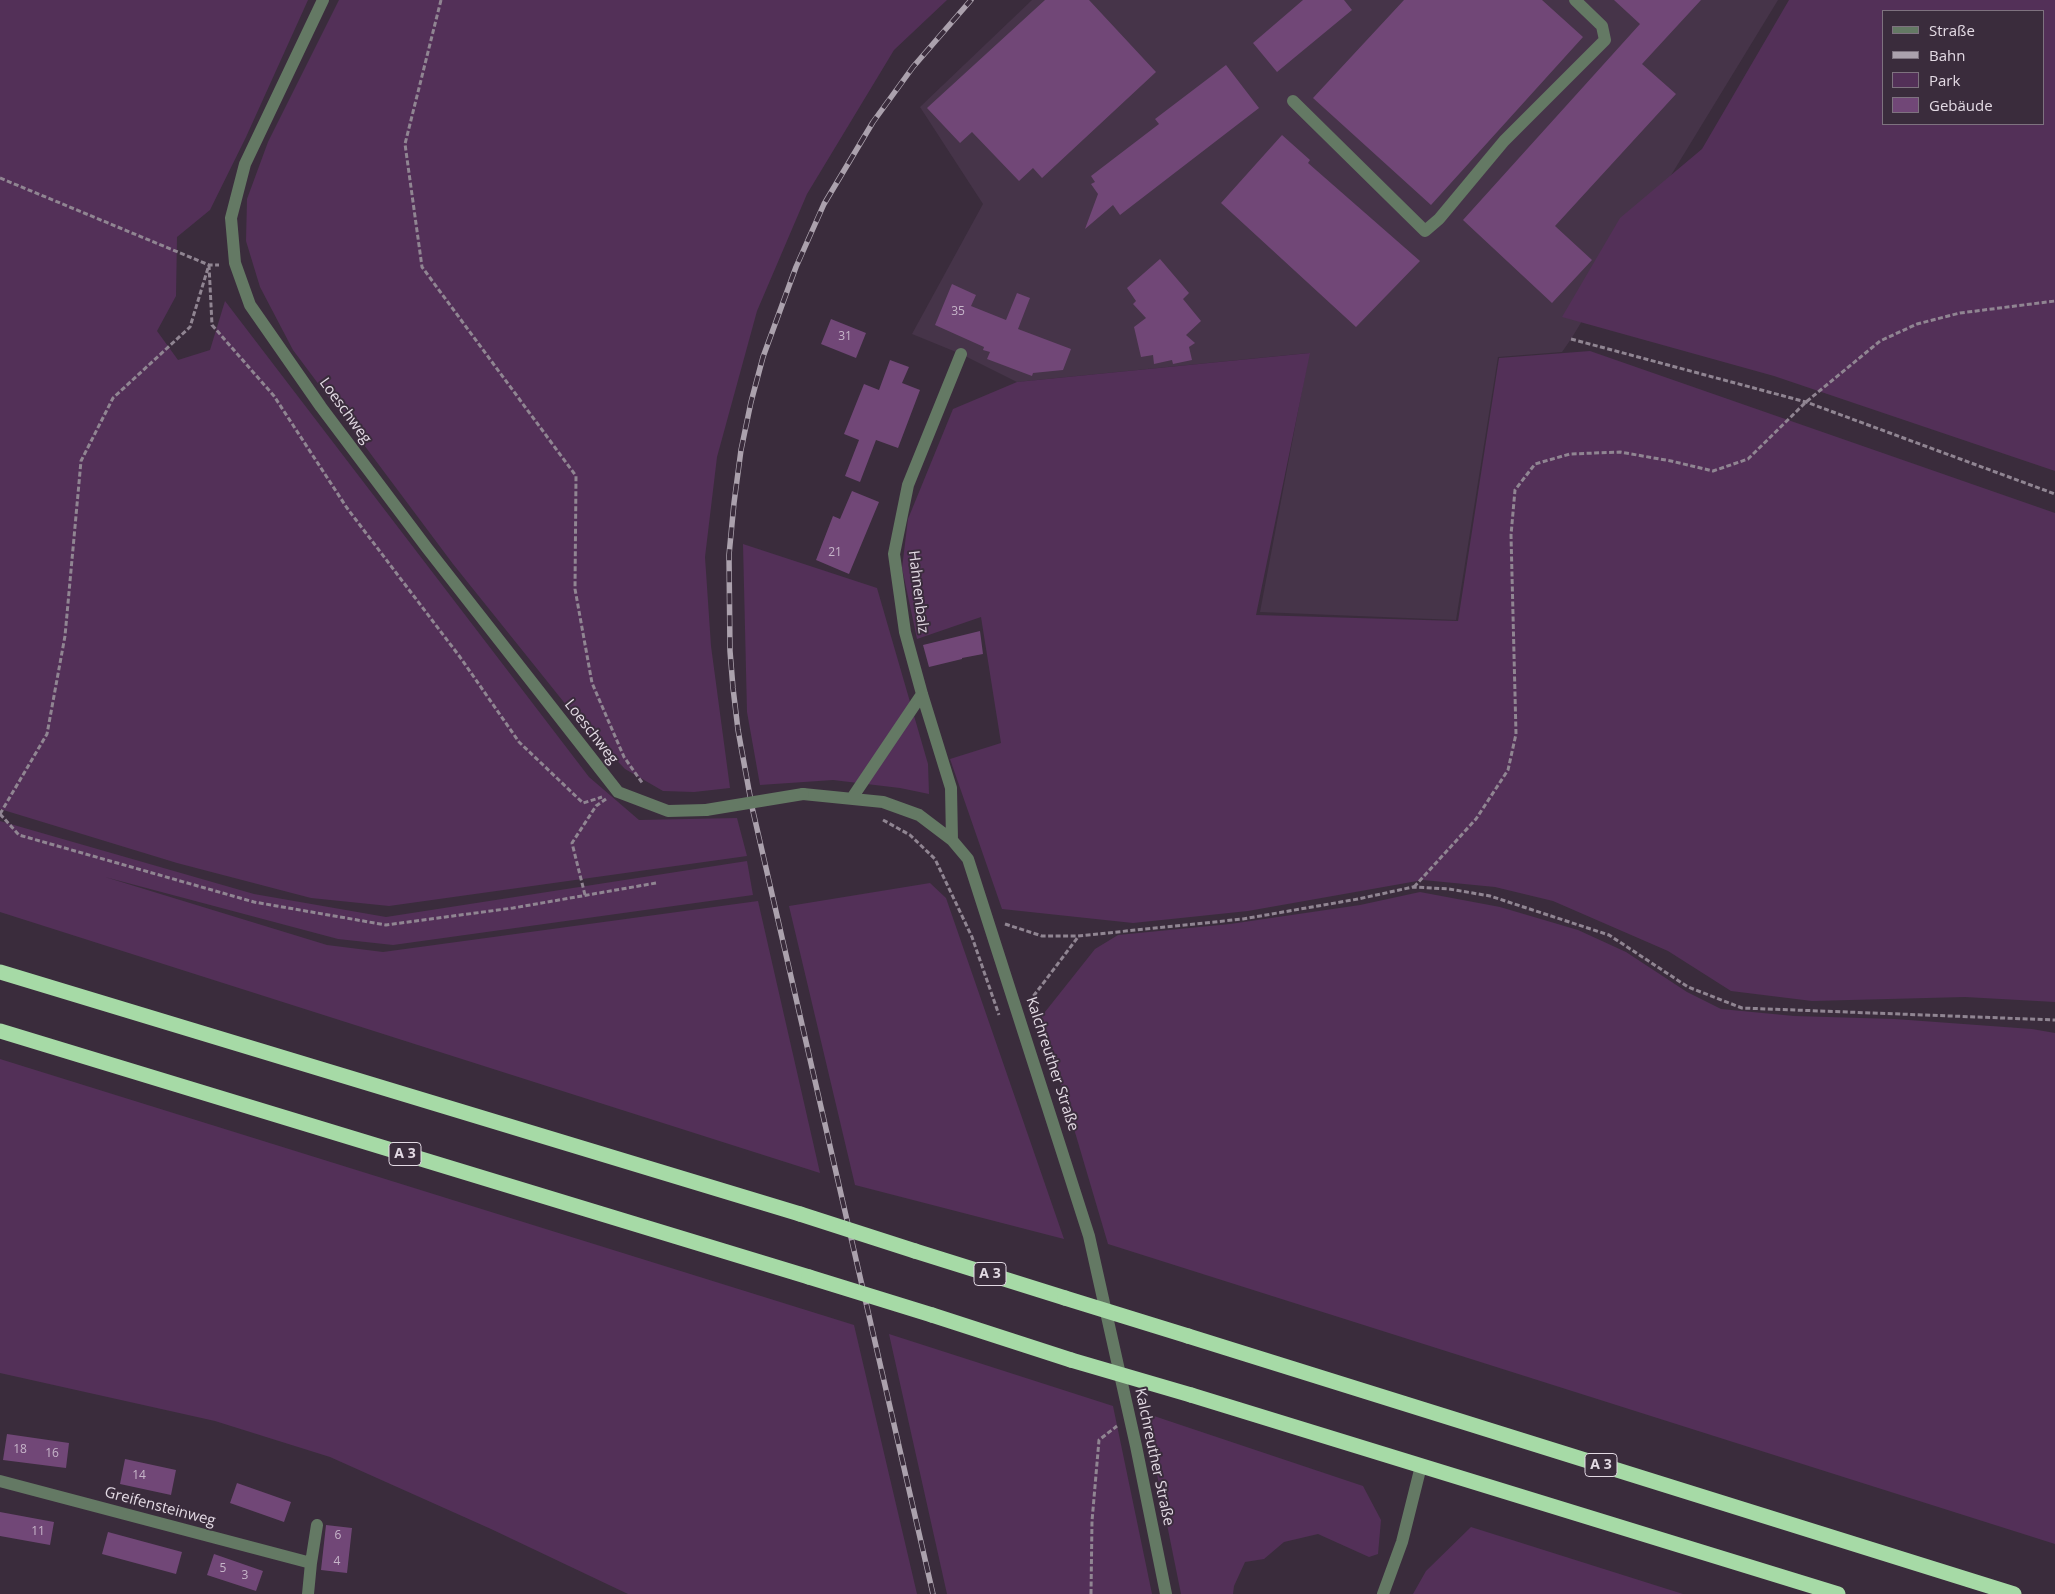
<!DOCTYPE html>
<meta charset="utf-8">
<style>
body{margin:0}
#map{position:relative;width:2055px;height:1594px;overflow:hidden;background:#3a2c3c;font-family:"Open Sans",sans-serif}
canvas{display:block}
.legend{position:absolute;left:1882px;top:10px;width:162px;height:115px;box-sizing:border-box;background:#3a2c3c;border:1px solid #7e727f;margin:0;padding:6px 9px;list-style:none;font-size:15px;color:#e3dae4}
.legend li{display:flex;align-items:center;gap:10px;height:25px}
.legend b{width:25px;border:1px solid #7e727f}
</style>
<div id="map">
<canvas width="2055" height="1594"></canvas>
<ul class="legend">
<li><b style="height:6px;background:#647964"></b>Straße</li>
<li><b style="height:6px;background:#aba1ad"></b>Bahn</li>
<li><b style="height:14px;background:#533058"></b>Park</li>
<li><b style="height:14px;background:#714777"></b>Gebäude</li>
</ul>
</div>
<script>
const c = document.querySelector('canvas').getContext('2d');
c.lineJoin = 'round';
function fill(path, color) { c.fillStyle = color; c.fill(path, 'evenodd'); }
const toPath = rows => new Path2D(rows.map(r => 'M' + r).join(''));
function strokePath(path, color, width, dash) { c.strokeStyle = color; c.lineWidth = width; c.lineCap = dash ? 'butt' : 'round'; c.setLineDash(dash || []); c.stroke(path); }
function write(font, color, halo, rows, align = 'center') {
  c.font = font + ' "Open Sans",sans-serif'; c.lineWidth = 4; c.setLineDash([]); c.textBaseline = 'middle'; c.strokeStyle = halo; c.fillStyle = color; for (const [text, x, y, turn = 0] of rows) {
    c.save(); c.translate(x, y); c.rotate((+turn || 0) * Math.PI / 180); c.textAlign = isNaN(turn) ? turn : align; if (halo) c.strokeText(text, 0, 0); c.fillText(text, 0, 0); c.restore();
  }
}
fill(toPath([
 [1032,0,1778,0,1571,339,1562,352,1498,357,1456,620,1260,612,1309,353,1017,382,961,354,912,334,983,204,920,107]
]), '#463449');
fill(toPath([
 [0,0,308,0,246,137,210,210,177,237,176,296,157,331,178,360,210,350,225,301,589,777,639,820,737,818,747,856,389,906,311,898,177,863,0,809],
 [339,0,947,0,894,50,807,194,757,311,717,457,705,557,711,646,730,788,694,792,663,791,625,769,579,721,453,564,293,350,260,287,246,241,247,199,268,142],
 [1789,0,2055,0,2055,471,1774,376,1562,317,1620,218,1702,149],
 [1884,11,2044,11,2044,124,1884,124],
 [1590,351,2055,513,2055,1002,1965,997,1812,1001,1731,991,1668,951,1553,901,1495,887,1423,880,1248,911,1133,923,1002,909,950,759,1001,743,981,617,917,639,902,568,908,519,953,409,1017,382,1310,353,1256,615,1458,621,1499,358],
 [743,544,877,588,928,764,929,794,900,788,833,780,760,785,747,712],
 [0,821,254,894,386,917,747,861,753,895,393,945,338,939,105,877,327,945,383,952,758,901,820,1173,0,912],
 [930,883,946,898,1064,1239,855,1185,789,906],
 [1420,892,1500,907,1578,930,1626,952,1687,992,1721,1009,1794,1016,1895,1019,2032,1029,2055,1033,2055,1544,1108,1244,1041,1017,1095,949,1118,935,1230,924,1360,905],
 [0,1059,854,1325,917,1594,628,1594,491,1529,330,1457,215,1421,0,1373],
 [889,1334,1113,1406,1152,1594,947,1594],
 [1148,1414,1363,1486,1381,1520,1378,1554,1369,1557,1318,1534,1284,1542,1264,1559,1245,1562,1234,1586,1233,1594,1181,1594,1149,1435],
 [1471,1527,1683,1594,1413,1594,1426,1571]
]), '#533058');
fill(toPath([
 [1045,0,1089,0,1156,72,1042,178,1033,168,1019,181,972,132,960,143,927,108],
 [1303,0,1344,0,1352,10,1277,72,1253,43],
 [1404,0,1542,0,1583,37,1431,205,1313,98],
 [1614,0,1701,0,1642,64,1676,94,1555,226,1592,260,1552,303,1463,220,1640,24],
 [1226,65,1259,108,1120,215,1113,205,1085,229,1098,194,1091,184,1095,182,1091,176,1159,124,1155,119],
 [1282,135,1310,160,1308,163,1420,261,1356,327,1221,203],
 [1160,259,1189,293,1183,299,1201,321,1186,335,1195,343,1189,347,1192,360,1173,364,1172,360,1154,364,1153,355,1141,357,1134,327,1146,318,1133,304,1136,301,1127,288],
 [952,284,976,295,971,306,1006,320,1017,293,1030,298,1018,329,1071,349,1063,370,1033,373,1032,376,987,359,990,352,983,350,984,347,935,325],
 [831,319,866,333,856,358,821,344],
 [890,360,909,367,902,383,920,390,898,448,876,440,860,482,845,476,859,440,844,434,864,384,879,390],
 [852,491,879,502,849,574,816,560,833,516,840,519],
 [980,631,983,654,962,658,962,659,929,667,923,645],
 [7,1434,69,1443,66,1468,3,1460],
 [125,1459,176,1470,171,1495,120,1484],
 [237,1483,291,1502,284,1522,230,1503],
 [0,1512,54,1522,50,1545,0,1536],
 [326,1525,352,1528,347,1573,321,1570],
 [108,1532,182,1552,176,1574,102,1554],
 [214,1554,263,1571,256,1591,207,1575]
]), '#714777');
strokePath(toPath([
 [441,0,405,144,422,267,576,476,575,589,592,683,624,757,643,784],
 [0,178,209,265,219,265],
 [209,265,212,325,274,396,347,508,460,657,519,742,583,803,602,797],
 [1571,339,1806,402,2055,494],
 [0,814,19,835,254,902,386,925,513,908,656,883],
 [0,814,47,734,65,636,81,461,113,398,190,327,208,268],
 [883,820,910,835,935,859,972,937,999,1015],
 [1414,887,1476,819,1508,770,1516,734,1511,535,1515,490,1535,464,1570,454,1620,452,1671,461,1713,471,1748,459,1806,402,1880,341,1917,324,1960,313,2055,301],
 [585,895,572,843,596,806,606,799],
 [1005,924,1042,936,1078,936,1243,919,1358,899,1413,887,1449,889,1490,896,1609,935,1688,987,1742,1008,2055,1020],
 [1029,1002,1078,937],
 [1091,1594,1092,1521,1099,1440,1117,1426]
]), '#908592', 3, [5, 2.5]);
strokePath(toPath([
 [323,0,245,164,231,218,235,263,250,305,321,407,427,548,618,792,668,811,706,810],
 [1293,101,1425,231,1439,219,1504,141,1605,40,1602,26,1575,0],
 [803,794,883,802,919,815,952,840,968,859,1089,1236,1136,1446,1166,1594],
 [852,798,922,694],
 [952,840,951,788,922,694,905,632,894,554,908,485,961,354],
 [0,1481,311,1563,308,1594],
 [311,1563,317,1525],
 [1383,1594,1402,1542,1421,1466]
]), '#647964', 12);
strokePath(toPath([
 [0,972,800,1214],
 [0,1031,809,1277],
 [915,1251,1065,1298],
 [932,1315,1071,1360],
 [1188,1336,2014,1594],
 [1191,1395,1838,1594]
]), '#a6daa6', 15);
const rail = toPath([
 [933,1594,752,807,738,730,733,688,730,651,729,555,734,503,741,450,751,402,763,357,796,267,824,204,873,122,913,67,971,0]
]);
strokePath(rail, '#aba1ad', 5.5);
strokePath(rail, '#3a2c3c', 4, [11]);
strokePath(toPath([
 [706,810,803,794]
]), '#647964', 12);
strokePath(toPath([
 [800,1214,915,1251],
 [809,1277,932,1315],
 [1065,1298,1188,1336],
 [1071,1360,1191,1395]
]), '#a6daa6', 15);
write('12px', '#c6b5c9', null, [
 ["35",958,312],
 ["31",845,337],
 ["21",835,553],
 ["18",20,1450],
 ["16",52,1454],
 ["14",139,1476],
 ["11",38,1532],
 ["6",338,1536],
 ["4",337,1562],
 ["5",223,1569],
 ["3",245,1576]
]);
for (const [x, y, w] of [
 [405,1154,32],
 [990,1274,32],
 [1601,1465,32]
]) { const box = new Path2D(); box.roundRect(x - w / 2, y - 11.5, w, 23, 4); c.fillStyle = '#3a2c3c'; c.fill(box); strokePath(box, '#e3dae4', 1); }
write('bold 14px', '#e3dae4', null, [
 ["A 3",405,1154],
 ["A 3",990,1274],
 ["A 3",1601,1465]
]);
write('15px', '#e3dae4', '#3a2c3c', [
 ["Loeschweg",345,411,54],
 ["Hahnenbalz",918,592,83],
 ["Loeschweg",591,732,52],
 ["Kalchreuther Straße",1052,1064,72],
 ["Kalchreuther Straße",1154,1457,78],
 ["Greifensteinweg",160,1507,15]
]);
</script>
